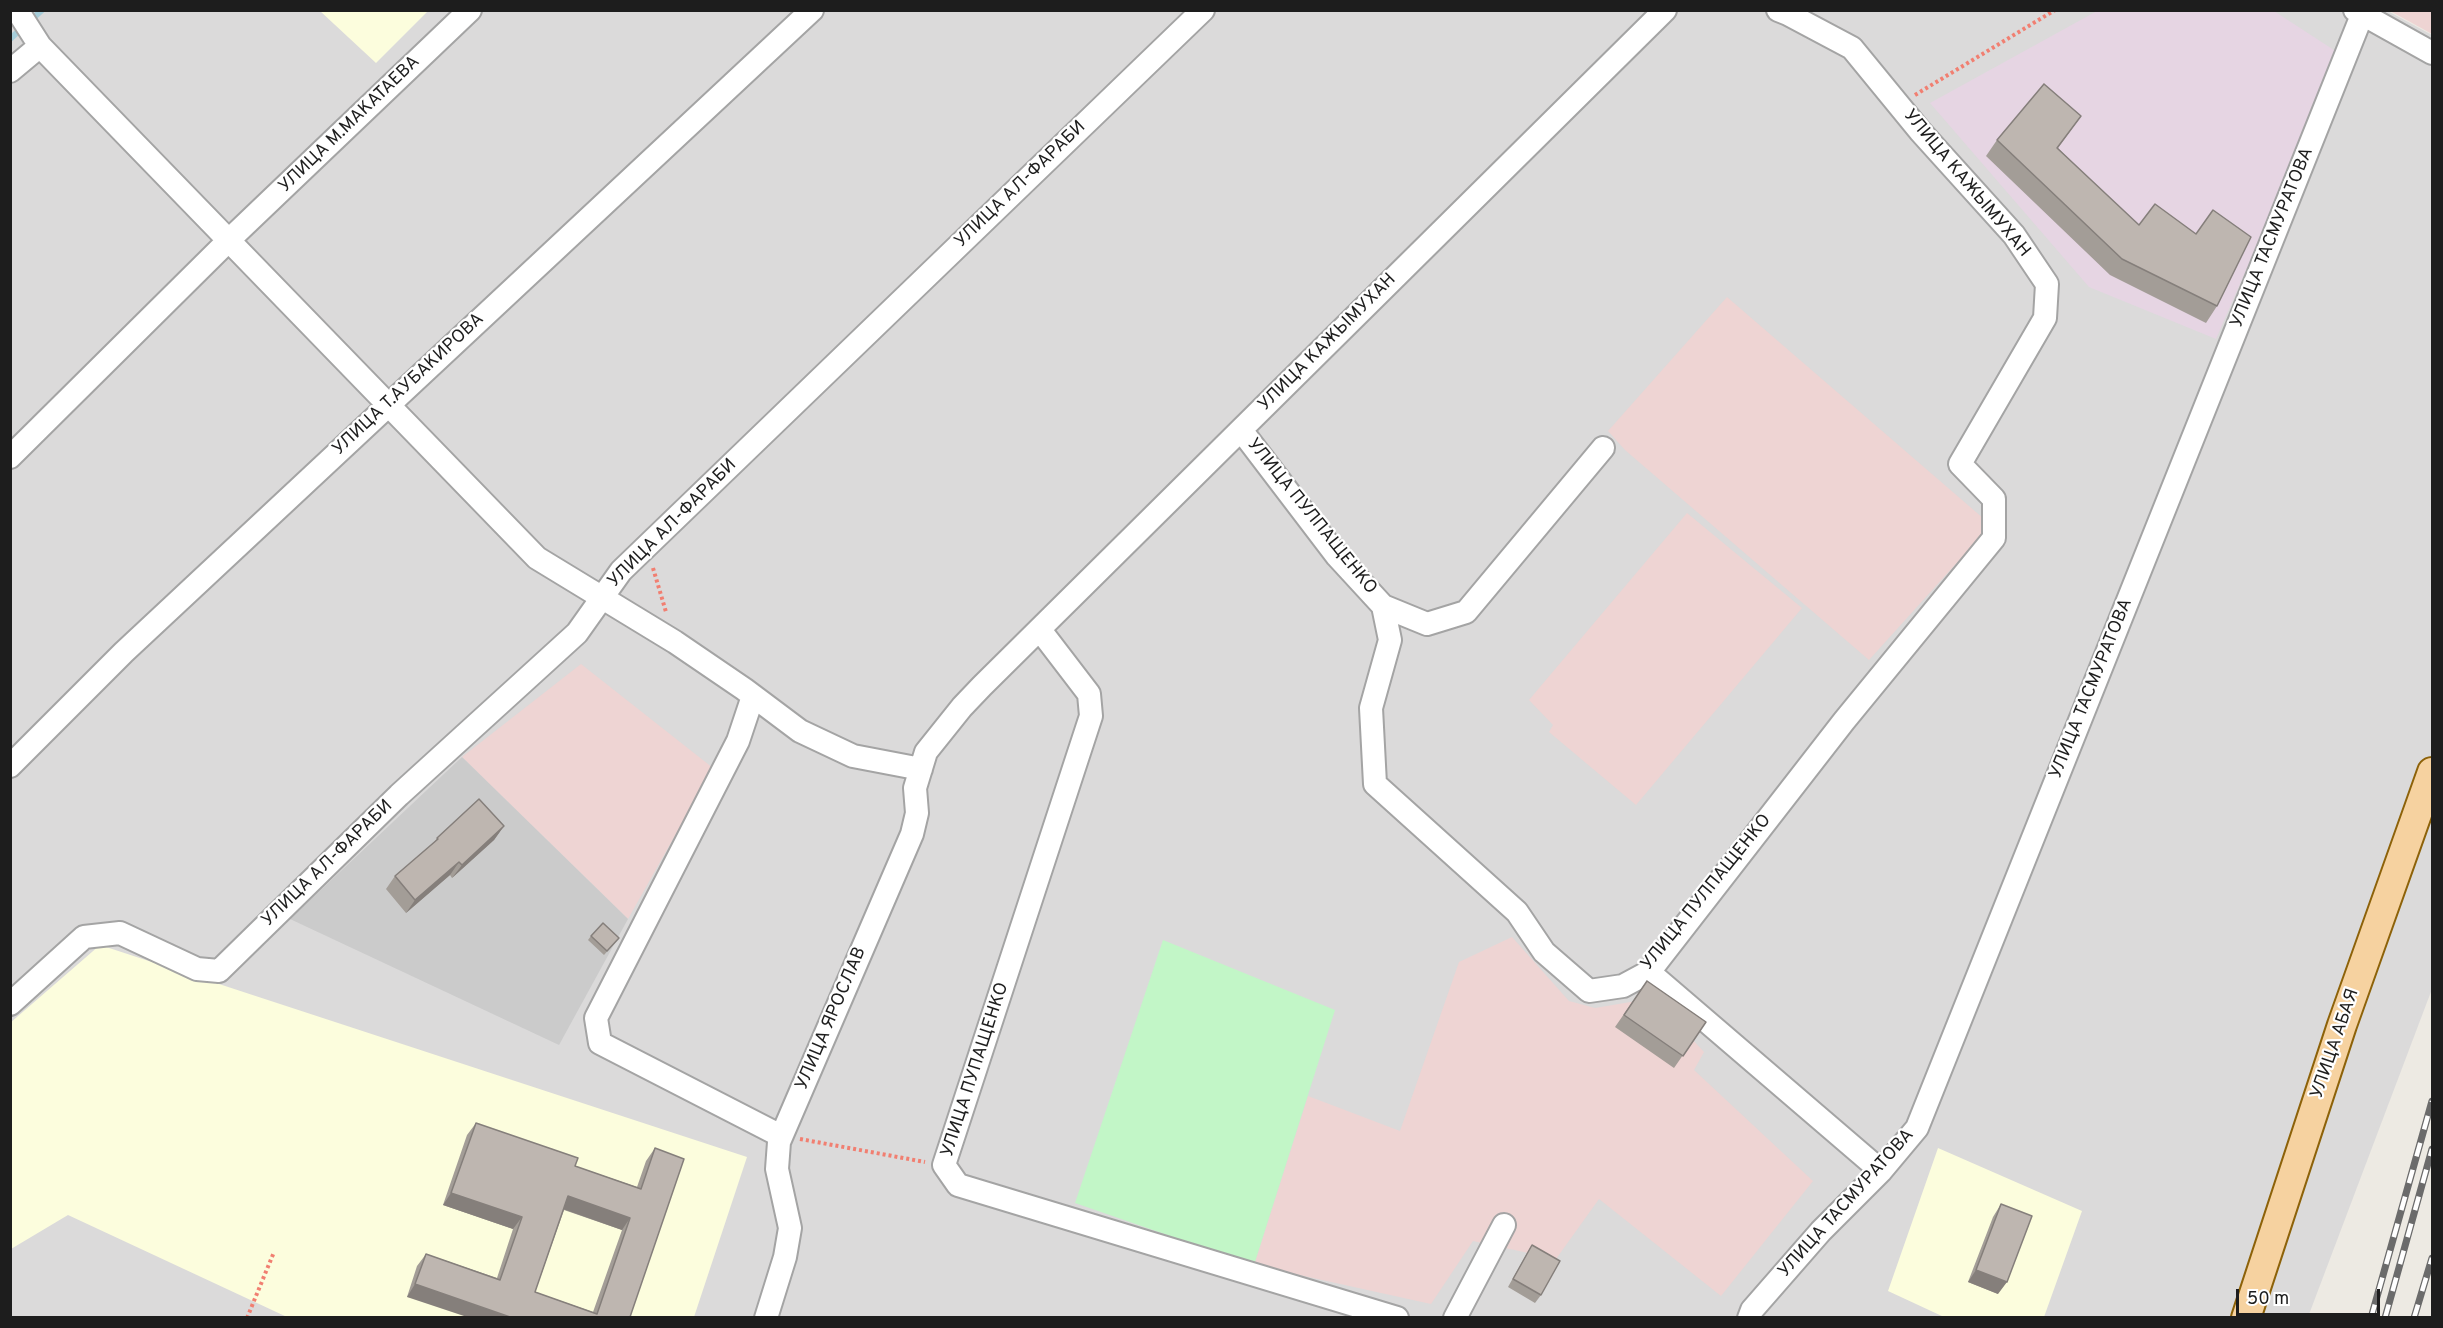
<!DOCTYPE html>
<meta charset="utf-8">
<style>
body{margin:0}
#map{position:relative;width:2443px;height:1328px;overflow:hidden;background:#edeae3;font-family:Overpass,sans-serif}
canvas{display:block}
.frame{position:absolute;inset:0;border:12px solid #1d1d1d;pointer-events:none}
.scale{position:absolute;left:2236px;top:1289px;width:144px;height:27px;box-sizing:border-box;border:3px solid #1d1d1d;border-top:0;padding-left:8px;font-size:18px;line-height:21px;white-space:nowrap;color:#1d1d1d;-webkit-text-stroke:4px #fff;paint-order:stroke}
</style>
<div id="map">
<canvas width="2443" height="1328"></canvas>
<div class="frame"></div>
<div class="scale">50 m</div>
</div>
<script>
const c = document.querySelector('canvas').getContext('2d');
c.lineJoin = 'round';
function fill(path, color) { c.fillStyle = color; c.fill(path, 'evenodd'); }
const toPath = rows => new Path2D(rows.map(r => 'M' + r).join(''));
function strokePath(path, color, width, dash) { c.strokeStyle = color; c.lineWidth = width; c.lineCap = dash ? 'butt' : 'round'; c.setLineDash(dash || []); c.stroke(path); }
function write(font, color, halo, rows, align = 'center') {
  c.font = font + ' Overpass,sans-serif'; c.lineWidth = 4.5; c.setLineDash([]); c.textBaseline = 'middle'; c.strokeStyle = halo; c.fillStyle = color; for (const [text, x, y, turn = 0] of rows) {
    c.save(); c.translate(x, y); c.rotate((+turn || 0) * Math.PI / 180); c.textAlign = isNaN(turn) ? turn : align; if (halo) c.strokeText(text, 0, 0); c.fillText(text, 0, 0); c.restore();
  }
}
fill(toPath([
 [2386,10,2432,35,2432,989,2308,1317,11,1317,10,11]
]), '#dbdada');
fill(toPath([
 [2390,11,2432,11,2432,34,2403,18],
 [1727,297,1991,525,1869,660,1625,450,1608,431],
 [1687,513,1802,608,1636,805,1549,732,1553,725,1529,700],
 [581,664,713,768,628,919,462,757],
 [1512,937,1569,1001,1595,1008,1654,998,1704,1052,1694,1070,1813,1181,1721,1296,1599,1199,1556,1259,1473,1241,1431,1304,1254,1265,1308,1096,1400,1131,1459,962]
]), '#eed4d3');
fill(toPath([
 [2097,11,2274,11,2340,54,2216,339,2089,287,1930,103]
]), '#e6d5e3');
fill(toPath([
 [320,11,428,11,376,63],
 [100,945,747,1157,694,1317,287,1317,68,1215,11,1249,10,1023],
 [1938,1148,2082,1211,2044,1317,1944,1317,1888,1291]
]), '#fcfddd');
fill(toPath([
 [462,757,628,919,559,1045,290,919]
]), '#cbcbcb');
fill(toPath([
 [1163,940,1335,1010,1254,1265,1075,1203]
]), '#c2f6c7');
strokePath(toPath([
 [10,39,42,10]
]), '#a6cdd9', 6);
const minor = toPath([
 [17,10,40,46],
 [2355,10,2432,53],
 [10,71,40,46,537,558,675,642,744,689,800,731,853,756,921,769],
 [1241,430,1337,556,1383,606,1390,640,1371,708,1375,784,1517,912,1544,952,1589,991,1623,986,1649,972,1844,721,1994,538,1994,499,1960,464,2045,318,2047,284,2014,235,1920,131,1852,48,1788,14,1778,10],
 [10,457,229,240,470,10],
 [1383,606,1427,624,1466,612,1603,448],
 [1040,630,1089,694,1091,716,944,1165,958,1185,1397,1318],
 [753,696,738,741,596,1018,600,1043,781,1136],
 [10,766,124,652,812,10],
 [1649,972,1881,1171],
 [10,1004,84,937,120,933,197,969,219,971,399,795,577,633,621,571,1203,10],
 [766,1318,785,1257,790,1228,777,1169,779,1142,912,834,917,813,915,788,926,752,962,707,982,686,1665,10],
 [1455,1318,1504,1225],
 [1749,1318,1752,1310,1821,1231,1881,1171,1917,1128,2362,15]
]);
const major = toPath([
 [2246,1318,2342,1025,2432,772]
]);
strokePath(minor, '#a4a4a4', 26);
strokePath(major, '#8d6209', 32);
strokePath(toPath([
 [1915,95,2055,10],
 [653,568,666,612],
 [800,1139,925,1162],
 [247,1318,274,1252]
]), '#f17f71', 4, [3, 3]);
strokePath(minor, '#fff', 22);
strokePath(major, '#f6d2a0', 28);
const rail = toPath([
 [2371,1318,2432,1101],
 [2385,1318,2432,1149],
 [2414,1318,2432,1258]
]);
strokePath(rail, '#6b6b6b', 7);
strokePath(rail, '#fff', 4.5, [14]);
fill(toPath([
 [2081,116,2058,148,2217,306,2206,323,2110,275,1986,156,1997,140],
 [504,826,494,840,452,878,450,875,406,913,386,889,395,876,433,844,437,838],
 [591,936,619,938,604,955,588,940],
 [1647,981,1706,1022,1674,1068,1615,1027],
 [476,1123,575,1166,637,1187,646,1161,655,1148,630,1317,407,1297,417,1266,426,1254,497,1278,513,1229,443,1205,467,1135],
 [564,1210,622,1230,593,1312,535,1292],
 [2001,1204,1998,1294,1968,1282,1993,1217],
 [1532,1245,1541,1295,1535,1303,1508,1287,1527,1253]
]), '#a39d97');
fill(toPath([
 [504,826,494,840,452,878,462,865],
 [459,862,450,875,406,913,415,900],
 [451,1193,522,1217,513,1229,443,1205],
 [568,1196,630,1218,622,1230,560,1208],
 [1976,1270,2007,1282,1998,1294,1968,1282],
 [415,1284,510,1317,467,1317,407,1297]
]), '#857f7b');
const building = toPath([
 [2044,84,2081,116,2057,148,2139,225,2155,204,2196,234,2213,210,2251,237,2217,306,2122,259,1997,140,2044,84],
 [479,799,504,826,462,865,459,862,415,900,395,876,438,839,437,838,479,799],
 [603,923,619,938,607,951,591,936,603,923],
 [1647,981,1706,1022,1683,1056,1624,1015,1647,981],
 [476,1123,578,1158,575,1166,641,1189,655,1148,684,1159,630,1317,510,1317,415,1284,426,1254,500,1280,522,1217,451,1193,476,1123],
 [568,1196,630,1218,597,1314,535,1292,568,1196],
 [2001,1204,2032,1216,2007,1282,1976,1270,2001,1204],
 [1532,1245,1560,1261,1541,1295,1513,1279,1532,1245]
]);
fill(building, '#beb6b0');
strokePath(building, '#857f7b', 1.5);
write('18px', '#1d1d1d', '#fff', [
 ["УЛИЦА М.МАКАТАЕВА",350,125,-44],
 ["УЛИЦА КАЖЫМУХАН",1966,184,50],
 ["УЛИЦА АЛ-ФАРАБИ",1021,185,-44],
 ["УЛИЦА ТАСМУРАТОВА",2273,238,-68],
 ["УЛИЦА КАЖЫМУХАН",1328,343,-45],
 ["УЛИЦА Т.АУБАКИРОВА",409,385,-43],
 ["УЛИЦА ПУЛПАЩЕНКО",1311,517,51],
 ["УЛИЦА АЛ-ФАРАБИ",673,524,-45],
 ["УЛИЦА ТАСМУРАТОВА",2092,689,-68],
 ["УЛИЦА АЛ-ФАРАБИ",328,864,-44],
 ["УЛИЦА ПУЛПАЩЕНКО",1707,893,-51],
 ["УЛИЦА ЯРОСЛАВ",832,1019,-67],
 ["УЛИЦА АБАЯ",2336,1044,-71],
 ["УЛИЦА ПУПАЩЕНКО",976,1070,-72],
 ["УЛИЦА ТАСМУРАТОВА",1847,1204,-48]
]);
</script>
